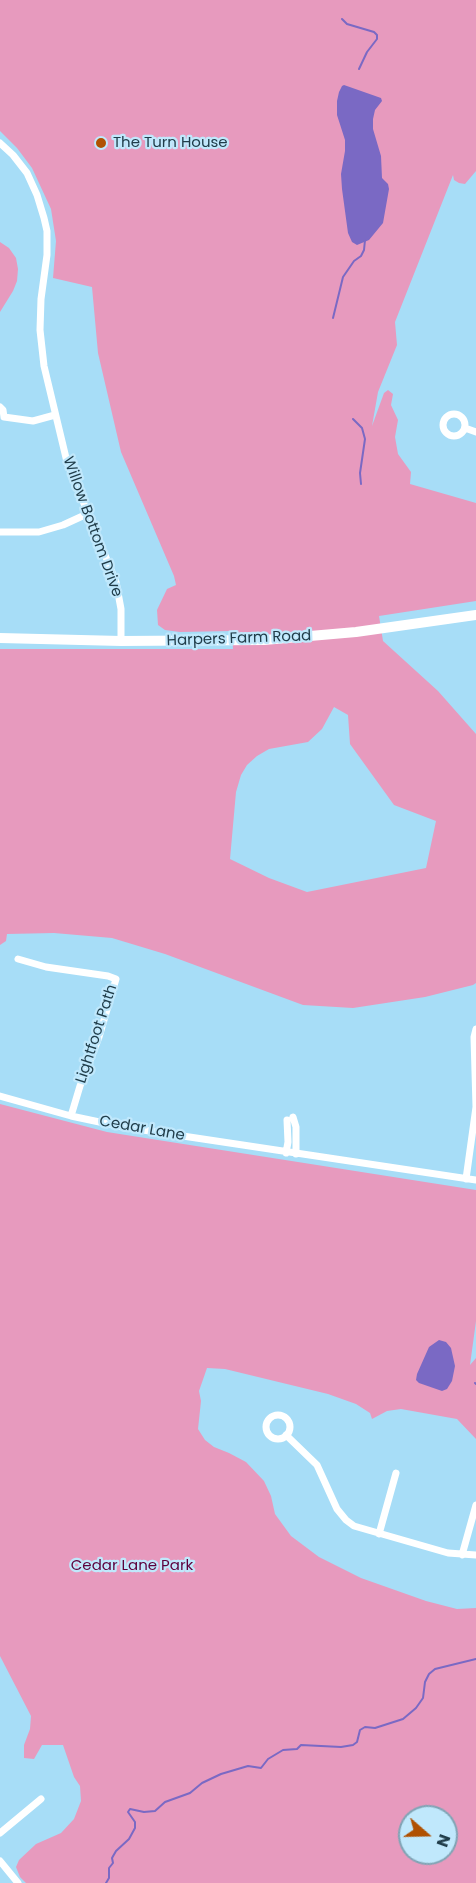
<!DOCTYPE html>
<style>
body{margin:0}
#map{position:relative;width:476px;height:1883px;overflow:hidden;background:#a7ddf7;font-family:Poppins,sans-serif}
canvas{display:block}
.north{position:absolute;left:398px;top:1805px;width:60px;height:60px;box-sizing:border-box;background:#c0e8fc;border:2px solid #80a4b5;border-radius:50%;rotate:110deg;font-size:16px;font-weight:700;line-height:24px;text-align:center;color:#203d4a}
.north::after{content:'';display:block;margin:auto;width:21px;height:27px;background:#b05102;clip-path:polygon(50% 0,100% 100%,50% 72%,0 100%)}
</style>
<div id="map">
<canvas width="476" height="1883"></canvas>
<div class="north">N</div>
</div>
<script>
const c = document.querySelector('canvas').getContext('2d');
c.lineJoin = 'round';
function fill(path, color) { c.fillStyle = color; c.fill(path, 'evenodd'); }
const toPath = rows => new Path2D(rows.map(r => 'M' + r).join(''));
function strokePath(path, color, width, dash) { c.strokeStyle = color; c.lineWidth = width; c.lineCap = dash ? 'butt' : 'round'; c.setLineDash(dash || []); c.stroke(path); }
function write(font, color, halo, rows, align = 'center') {
  c.font = font + ' Poppins,sans-serif'; c.lineWidth = 4.5; c.setLineDash([]); c.textBaseline = 'middle'; c.strokeStyle = halo; c.fillStyle = color; for (const [text, x, y, turn = 0] of rows) {
    c.save(); c.translate(x, y); c.rotate((+turn || 0) * Math.PI / 180); c.textAlign = isNaN(turn) ? turn : align; if (halo) c.strokeText(text, 0, 0); c.fillText(text, 0, 0); c.restore();
  }
}
fill(toPath([
 [0,0,476,0,476,171,465,184,459,183,454,180,453,175,395,322,397,345,378,392,372,426,384,393,388,390,393,394,391,405,398,420,395,437,398,454,411,472,410,484,476,503,476,601,379,616,383,641,438,691,476,734,476,983,473,985,425,997,353,1008,303,1005,165,954,112,938,54,933,7,934,6,941,0,945,0,649,233,649,232,631,180,632,165,630,158,625,157,610,167,589,176,585,174,576,121,452,98,353,92,287,53,278,56,241,51,209,32,168,17,148,0,131],
 [334,707,348,715,350,744,394,805,436,821,426,868,307,892,269,878,230,859,236,792,241,775,247,765,257,756,269,749,308,742,322,729],
 [0,242,9,248,16,258,18,269,17,281,13,291,0,312],
 [0,1104,107,1132,476,1190,476,1321,470,1365,476,1358,476,1439,457,1419,401,1409,387,1411,372,1419,370,1413,356,1404,328,1394,225,1369,207,1368,199,1391,201,1401,198,1429,205,1440,214,1447,229,1453,246,1462,264,1481,271,1496,275,1514,291,1536,319,1557,361,1578,426,1601,457,1609,476,1608,476,1883,26,1883,20,1877,16,1867,19,1860,36,1844,61,1833,74,1819,81,1801,80,1786,74,1777,63,1745,42,1745,34,1759,24,1758,24,1745,30,1729,31,1716,0,1656],
 [410,1817,446,1817,446,1853,410,1853]
]), '#e79abe');
fill(toPath([
 [344,85,381,98,382,101,375,110,373,119,373,129,381,156,382,178,388,184,389,189,383,223,369,240,357,245,352,242,348,233,342,189,341,174,345,151,345,140,337,115,337,101,339,92,342,86],
 [439,1340,446,1342,451,1348,455,1366,452,1381,447,1389,442,1391,419,1383,416,1380,417,1374,429,1347]
]), '#7a69c4');
strokePath(toPath([
 [342,19,347,24,374,32,377,35,377,39,367,52,359,69],
 [333,318,343,277,354,261,361,256,364,250,365,240],
 [353,419,362,428,365,439,360,473,361,484],
 [475,1383,476,1384],
 [106,1883,109,1878,109,1868,113,1863,112,1858,116,1851,129,1839,135,1828,135,1822,128,1812,130,1809,144,1812,155,1811,165,1802,190,1793,202,1783,221,1774,248,1766,261,1768,268,1759,283,1750,297,1749,301,1745,341,1747,353,1745,357,1742,360,1730,365,1727,375,1728,403,1719,416,1708,423,1698,425,1682,429,1674,435,1669,476,1659]
]), '#7a69c4', 2);
strokePath(toPath([
 [0,143,13,155,27,173,37,195,44,218,47,231,47,255,41,299,40,330,44,366,67,462,116,582,121,609,121,641],
 [0,407,3,410,4,417],
 '443 425a11 11 0 1 1 22 0a11 11 0 1 1-22 0Z',
 [4,417,33,421,55,415],
 [465,428,476,432],
 [0,532,39,532,63,525,87,514],
 [18,959,46,967,108,976,116,979,99,1037,80,1086,71,1116],
 [0,1096,71,1116,123,1127,476,1180],
 [293,1117,296,1127,296,1154],
 [286,1153,288,1142,287,1120],
 [466,1179,476,1107,474,1037,476,1029],
 '266 1427a12 12 0 1 1 24 0a12 12 0 1 1-24 0Z',
 [286,1435,317,1465,337,1509,346,1520,354,1526,448,1553,476,1555],
 [379,1534,396,1473],
 [462,1555,476,1505],
 [0,1833,41,1799],
 [0,1861,18,1883]
]), '#fff', 7);
strokePath(toPath([
 [0,638,121,641,264,640,356,632,476,615]
]), '#fff', 10);
for (const [x, y, r, color] of [
 [101,143,6,"#b05102"]
]) { const dot = new Path2D(); dot.arc(x, y, r, 0, 2 * Math.PI); c.fillStyle = color; c.fill(dot); strokePath(dot, '#c0e8fc', 2); }
write('15px', '#203d4a', '#c0e8fc', [
 ["The Turn House",113,143]
], 'left');
write('15px', '#203d4a', '#c0e8fc', [
 ["Willow Bottom Drive",92,527,70],
 ["Harpers Farm Road",239,639,-2],
 ["Lightfoot Path",97,1034,-72],
 ["Cedar Lane",142,1129,10]
]);
write('15px', '#5d003c', '#c0e8fc', [
 ["Cedar Lane Park",132,1566]
]);
</script>
